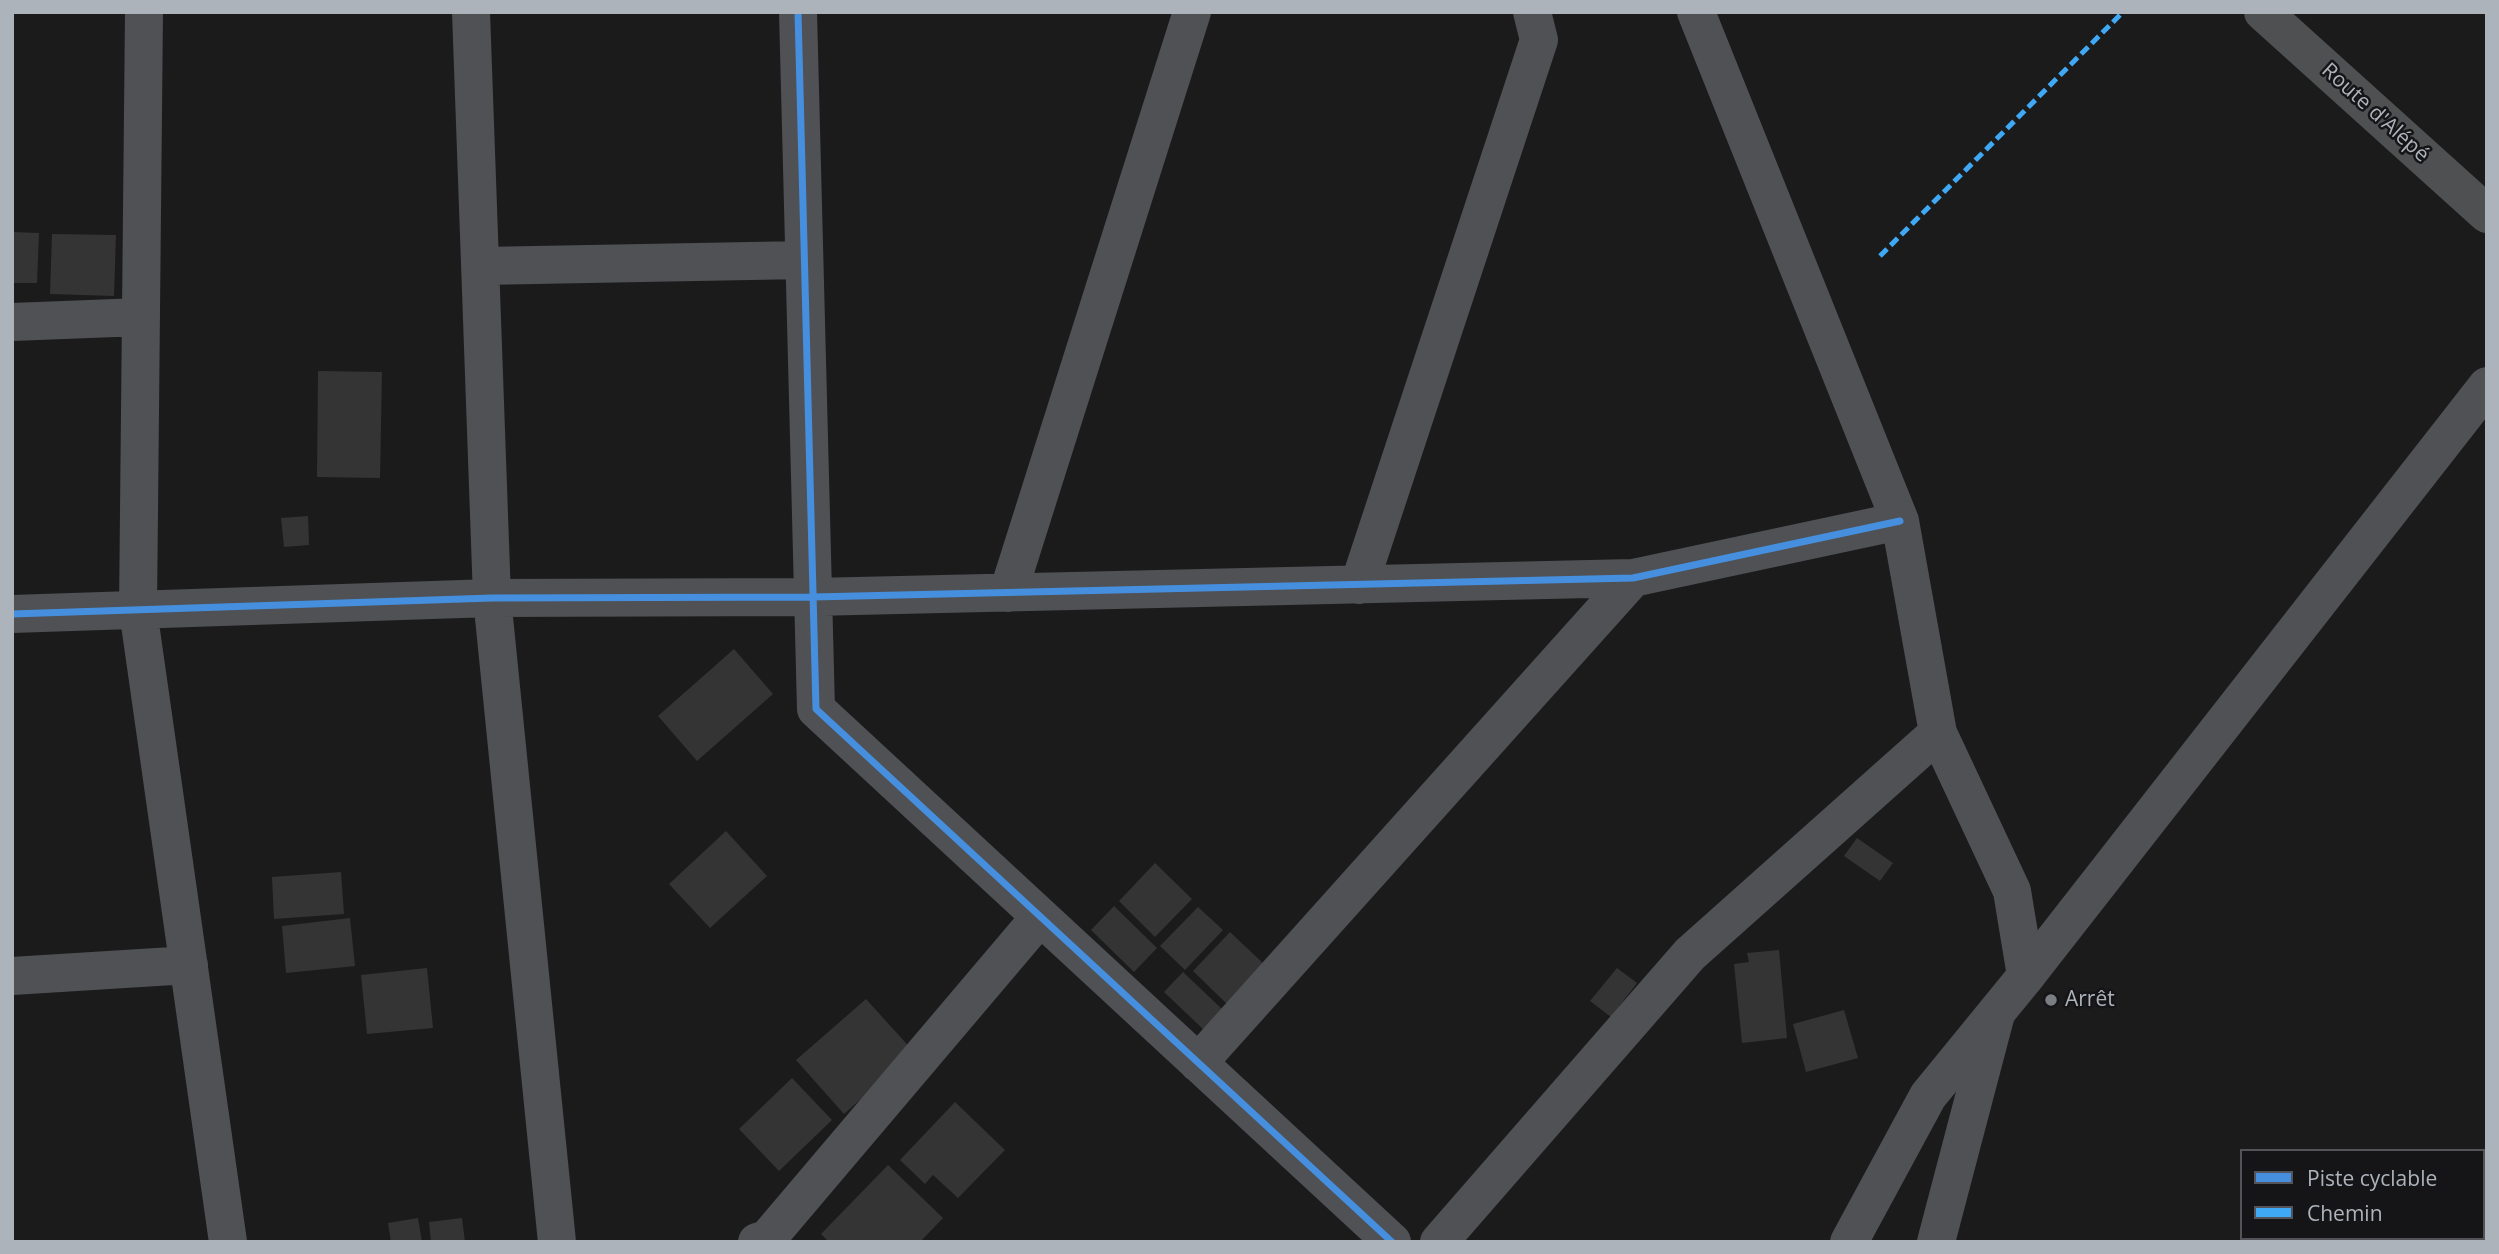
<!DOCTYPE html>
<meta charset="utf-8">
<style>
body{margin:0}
#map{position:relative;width:2499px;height:1254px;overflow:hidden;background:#1b1b1b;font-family:"Open Sans",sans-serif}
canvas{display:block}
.frame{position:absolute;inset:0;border:14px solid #adb3bb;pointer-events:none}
.legend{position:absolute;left:2240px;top:1149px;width:245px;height:91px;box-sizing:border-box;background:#151518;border:2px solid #525459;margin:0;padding:9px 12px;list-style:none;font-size:21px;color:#adb3bb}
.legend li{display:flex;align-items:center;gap:14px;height:35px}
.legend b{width:35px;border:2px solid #525459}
</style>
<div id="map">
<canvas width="2499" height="1254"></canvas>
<div class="frame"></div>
<ul class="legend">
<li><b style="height:9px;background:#468fdf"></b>Piste cyclable</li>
<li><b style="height:9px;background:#3fa9f5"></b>Chemin</li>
</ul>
</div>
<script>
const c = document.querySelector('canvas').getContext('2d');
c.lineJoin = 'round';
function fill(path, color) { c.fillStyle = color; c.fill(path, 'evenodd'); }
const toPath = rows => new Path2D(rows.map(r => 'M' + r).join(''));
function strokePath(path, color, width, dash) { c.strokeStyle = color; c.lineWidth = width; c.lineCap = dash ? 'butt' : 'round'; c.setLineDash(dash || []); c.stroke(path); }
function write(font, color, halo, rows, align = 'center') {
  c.font = font + ' "Open Sans",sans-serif'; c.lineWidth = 5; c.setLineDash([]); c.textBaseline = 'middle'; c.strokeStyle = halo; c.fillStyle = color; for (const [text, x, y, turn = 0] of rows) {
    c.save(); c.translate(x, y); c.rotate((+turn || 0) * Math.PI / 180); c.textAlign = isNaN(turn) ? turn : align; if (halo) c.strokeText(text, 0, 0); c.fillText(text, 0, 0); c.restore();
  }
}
fill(toPath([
 [12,232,39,233,37,283,12,283],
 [52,234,116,235,114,296,50,294],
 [318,371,382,372,380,478,317,477],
 [308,516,309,545,284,547,281,518],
 [734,649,773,694,697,761,658,716],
 [726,831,767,876,710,928,669,884],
 [1857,838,1893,863,1880,881,1844,856],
 [1155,863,1192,899,1155,937,1119,901],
 [341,872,344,914,274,919,272,877],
 [1114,906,1157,948,1134,972,1091,930],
 [1198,907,1223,930,1185,970,1160,946],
 [350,918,355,966,286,973,282,926],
 [1230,932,1266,966,1228,1005,1193,971],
 [1779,950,1787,1038,1742,1043,1734,964,1749,962,1747,953],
 [427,968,433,1028,367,1034,361,975],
 [1617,968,1637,983,1611,1017,1590,1001],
 [1183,972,1223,1010,1204,1030,1164,992],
 [866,999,914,1052,844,1114,796,1060],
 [1844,1010,1858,1058,1806,1072,1793,1024],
 [792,1078,832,1120,779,1171,739,1129],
 [955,1102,1005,1150,958,1198,933,1175,925,1184,900,1160],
 [888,1165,943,1218,920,1242,829,1242,821,1234],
 [418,1218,422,1242,391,1242,388,1223],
 [462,1218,465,1242,431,1242,429,1222]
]), '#343435');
strokePath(toPath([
 [144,12,138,610,228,1242],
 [471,12,492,598,557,1242],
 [798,12,816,709,1392,1242],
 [1696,12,1900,521,1938,733,2012,891,2026,976],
 [481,266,804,260],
 [12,322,141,317],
 [1359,585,1539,40,1532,12],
 [1008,593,1192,12],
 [12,614,492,598,813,597,1633,578,1900,521],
 [12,976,189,965],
 [1198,1063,1633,578],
 [757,1242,767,1239,1040,917],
 [1439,1242,1690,954,1938,733],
 [1936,1242,1996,1014]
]), '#4f5154', 38);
strokePath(toPath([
 [1849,1242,1928,1096,2026,976,2487,386]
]), '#4f5154', 38);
strokePath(toPath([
 [2263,12,2487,214]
]), '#4e5052', 38);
strokePath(toPath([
 [1880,256,2123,12]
]), '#3fa9f5', 5, [10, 5]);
strokePath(toPath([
 [798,12,816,709,1392,1242],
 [12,614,492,598,813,597,1633,578,1900,521]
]), '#468fdf', 7);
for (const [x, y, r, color] of [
 [2051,1000,7,"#7a7e83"]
]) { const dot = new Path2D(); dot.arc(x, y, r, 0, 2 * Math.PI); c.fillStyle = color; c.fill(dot); strokePath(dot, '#151518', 2.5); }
write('21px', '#adb3bb', '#151518', [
 ["Route d'Alépé",2375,113,42]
]);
write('21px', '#adb3bb', '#151518', [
 ["Arrêt",2065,1000]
], 'left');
</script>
